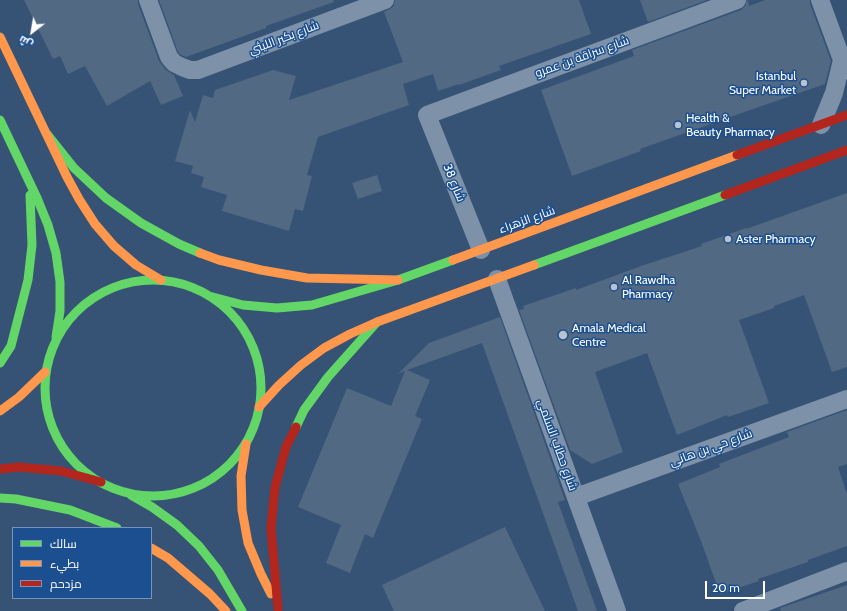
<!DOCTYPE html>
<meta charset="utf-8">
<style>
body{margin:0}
#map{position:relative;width:847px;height:611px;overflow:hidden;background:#365274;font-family:Cabin,Cairo,sans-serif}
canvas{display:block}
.legend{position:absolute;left:12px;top:527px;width:140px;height:72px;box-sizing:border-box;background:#1b4f8f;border:1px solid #7695bc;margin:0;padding:5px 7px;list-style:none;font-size:12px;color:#fff}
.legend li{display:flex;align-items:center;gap:8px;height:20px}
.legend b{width:20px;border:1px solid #7695bc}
.north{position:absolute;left:12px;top:12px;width:40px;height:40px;-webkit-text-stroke:3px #1b4f8f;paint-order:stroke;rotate:211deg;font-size:11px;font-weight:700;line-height:16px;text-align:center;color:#fff}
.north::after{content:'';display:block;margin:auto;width:14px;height:18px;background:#fff;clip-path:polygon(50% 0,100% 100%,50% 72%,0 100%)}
.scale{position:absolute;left:705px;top:581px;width:60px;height:18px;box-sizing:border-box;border:2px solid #fff;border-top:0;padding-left:5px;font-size:12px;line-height:14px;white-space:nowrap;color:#fff;-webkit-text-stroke:3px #1b4f8f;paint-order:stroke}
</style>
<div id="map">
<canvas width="847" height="611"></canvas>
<ul class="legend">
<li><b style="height:5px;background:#63d668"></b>سالك</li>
<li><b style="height:5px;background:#ff974d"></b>بطيء</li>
<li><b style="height:5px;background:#b3261e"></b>مزدحم</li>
</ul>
<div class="north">ش</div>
<div class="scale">20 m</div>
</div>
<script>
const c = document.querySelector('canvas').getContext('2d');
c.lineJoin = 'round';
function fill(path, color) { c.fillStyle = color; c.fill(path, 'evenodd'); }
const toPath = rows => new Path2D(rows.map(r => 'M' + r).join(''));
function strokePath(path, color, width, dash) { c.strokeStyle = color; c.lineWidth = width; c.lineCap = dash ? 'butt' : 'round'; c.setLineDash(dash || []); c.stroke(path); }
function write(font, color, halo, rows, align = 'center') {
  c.font = font + ' Cabin,Cairo,sans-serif'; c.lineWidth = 3; c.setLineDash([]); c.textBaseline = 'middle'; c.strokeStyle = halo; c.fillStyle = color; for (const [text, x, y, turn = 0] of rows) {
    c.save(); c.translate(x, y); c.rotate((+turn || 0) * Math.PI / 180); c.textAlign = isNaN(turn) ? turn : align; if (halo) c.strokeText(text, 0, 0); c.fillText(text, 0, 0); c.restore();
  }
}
fill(toPath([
 [24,0,138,0,138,4,159,61,166,70,174,75,183,96,161,105,150,81,107,106,85,66,68,74,60,56,53,59],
 [159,0,333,0,334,2,266,26,266,28,186,57,181,55,178,52],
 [395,0,579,0,591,34,499,66,501,70,459,85,459,84,438,91,433,74,403,84,409,105,318,137,307,175,312,176,303,211,295,209,289,231,222,211,227,195,201,187,204,177,191,173,193,166,175,161,190,110,195,122,203,95,213,98,215,90,273,70,296,76,289,100,403,62,384,12,393,7],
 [640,0,707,0,648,22],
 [747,0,748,0,749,6,765,0,810,0,810,4,831,61,825,84,753,109,640,149,641,151,572,176,541,90,634,56,632,50,741,10,745,6],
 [377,175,382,191,358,199,352,183],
 [847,193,847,367,832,372,804,295,774,306,774,308,739,320,769,403,728,417,727,415,677,435,647,353,595,372,623,452,592,464,570,450,519,310,524,309,523,306,576,288,576,290,641,266,702,246,701,244,746,228,746,229],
 [500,317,565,500,558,502,597,611,578,611,482,343,407,370,430,380,415,416,422,419,373,538,365,534,350,573,326,563,341,525,298,507,347,388,391,406,405,371,398,374,429,343],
 [847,410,847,464,838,467,847,494,847,546,808,560,808,562,758,579,759,581,720,594,701,541,678,484,720,467,719,464,789,437,787,432],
 [505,527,545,611,394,611,382,585],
 [847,585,847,611,781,611,780,608]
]), '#526984');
strokePath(toPath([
 [148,0,169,57,174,63,182,67,190,70,198,70,206,67,385,0],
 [820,0,842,60,847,70],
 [821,125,834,93,842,60],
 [481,250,427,115,737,0],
 [497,279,617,611],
 [576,497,847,399],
 [743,611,847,571]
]), '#7d92a8', 18);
strokePath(toPath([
 [0,120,37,198,48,225,56,253,60,282,60,311,56,337],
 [47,134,74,168,106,198,141,223,179,244,200,253],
 [534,265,725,195],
 '45 388a108 108 0 1 1 216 0a108 108 0 1 1-216 0Z',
 [209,296,243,305,277,308,312,305,398,280,453,260],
 [0,363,11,346,28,280,32,245,30,195],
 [296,427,304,410,328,377,377,322],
 [131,495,152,507,177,525,199,546,218,570,242,611],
 [0,498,16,499,70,510,117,528]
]), '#63d668', 9);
strokePath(toPath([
 [0,37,67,177,79,199,95,224,114,246,136,265,161,280],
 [200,253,219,260,261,270,307,278,398,280],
 [453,260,737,155],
 [259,407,279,385,301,365,324,348,350,334,377,322,534,265],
 [0,411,19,397,45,372],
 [246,444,241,476,242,510,248,543,261,574,271,594],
 [151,548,168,558,210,594,226,611]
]), '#ff974d', 9);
strokePath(toPath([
 [737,155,847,115],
 [725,195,847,150],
 [0,469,19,467,61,471,101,482],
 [278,609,271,528,275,487,286,447,296,427]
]), '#b3261e', 9);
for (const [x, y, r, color] of [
 [804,83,4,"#b9c2ce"],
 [678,125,4,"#b9c2ce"],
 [728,239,4,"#b9c2ce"],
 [614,287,4,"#b9c2ce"],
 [563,335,5,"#b9c2ce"]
]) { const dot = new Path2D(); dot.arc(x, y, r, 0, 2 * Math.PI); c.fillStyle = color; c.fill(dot); strokePath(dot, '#1b4f8f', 1.5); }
write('12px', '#fff', '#1b4f8f', [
 ["شارع بكير الليثي",284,38,-21],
 ["شارع سراقة بن عمرو",582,57,-20],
 ["شارع 38",454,183,68],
 ["شارع الزهراء",527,220,-20],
 ["شارع حطاب السلمي",557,445,70],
 ["شارع حي بن هاني",711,448,-20]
]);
write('12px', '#fff', '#1b4f8f', [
 ["Istanbul",796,76,"right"],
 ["Super Market",796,90,"right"],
 ["Health &",686,118],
 ["Beauty Pharmacy",686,132],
 ["Aster Pharmacy",736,239],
 ["Al Rawdha",622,280],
 ["Pharmacy",622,294],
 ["Amala Medical",572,328],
 ["Centre",572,342]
], 'left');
</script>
